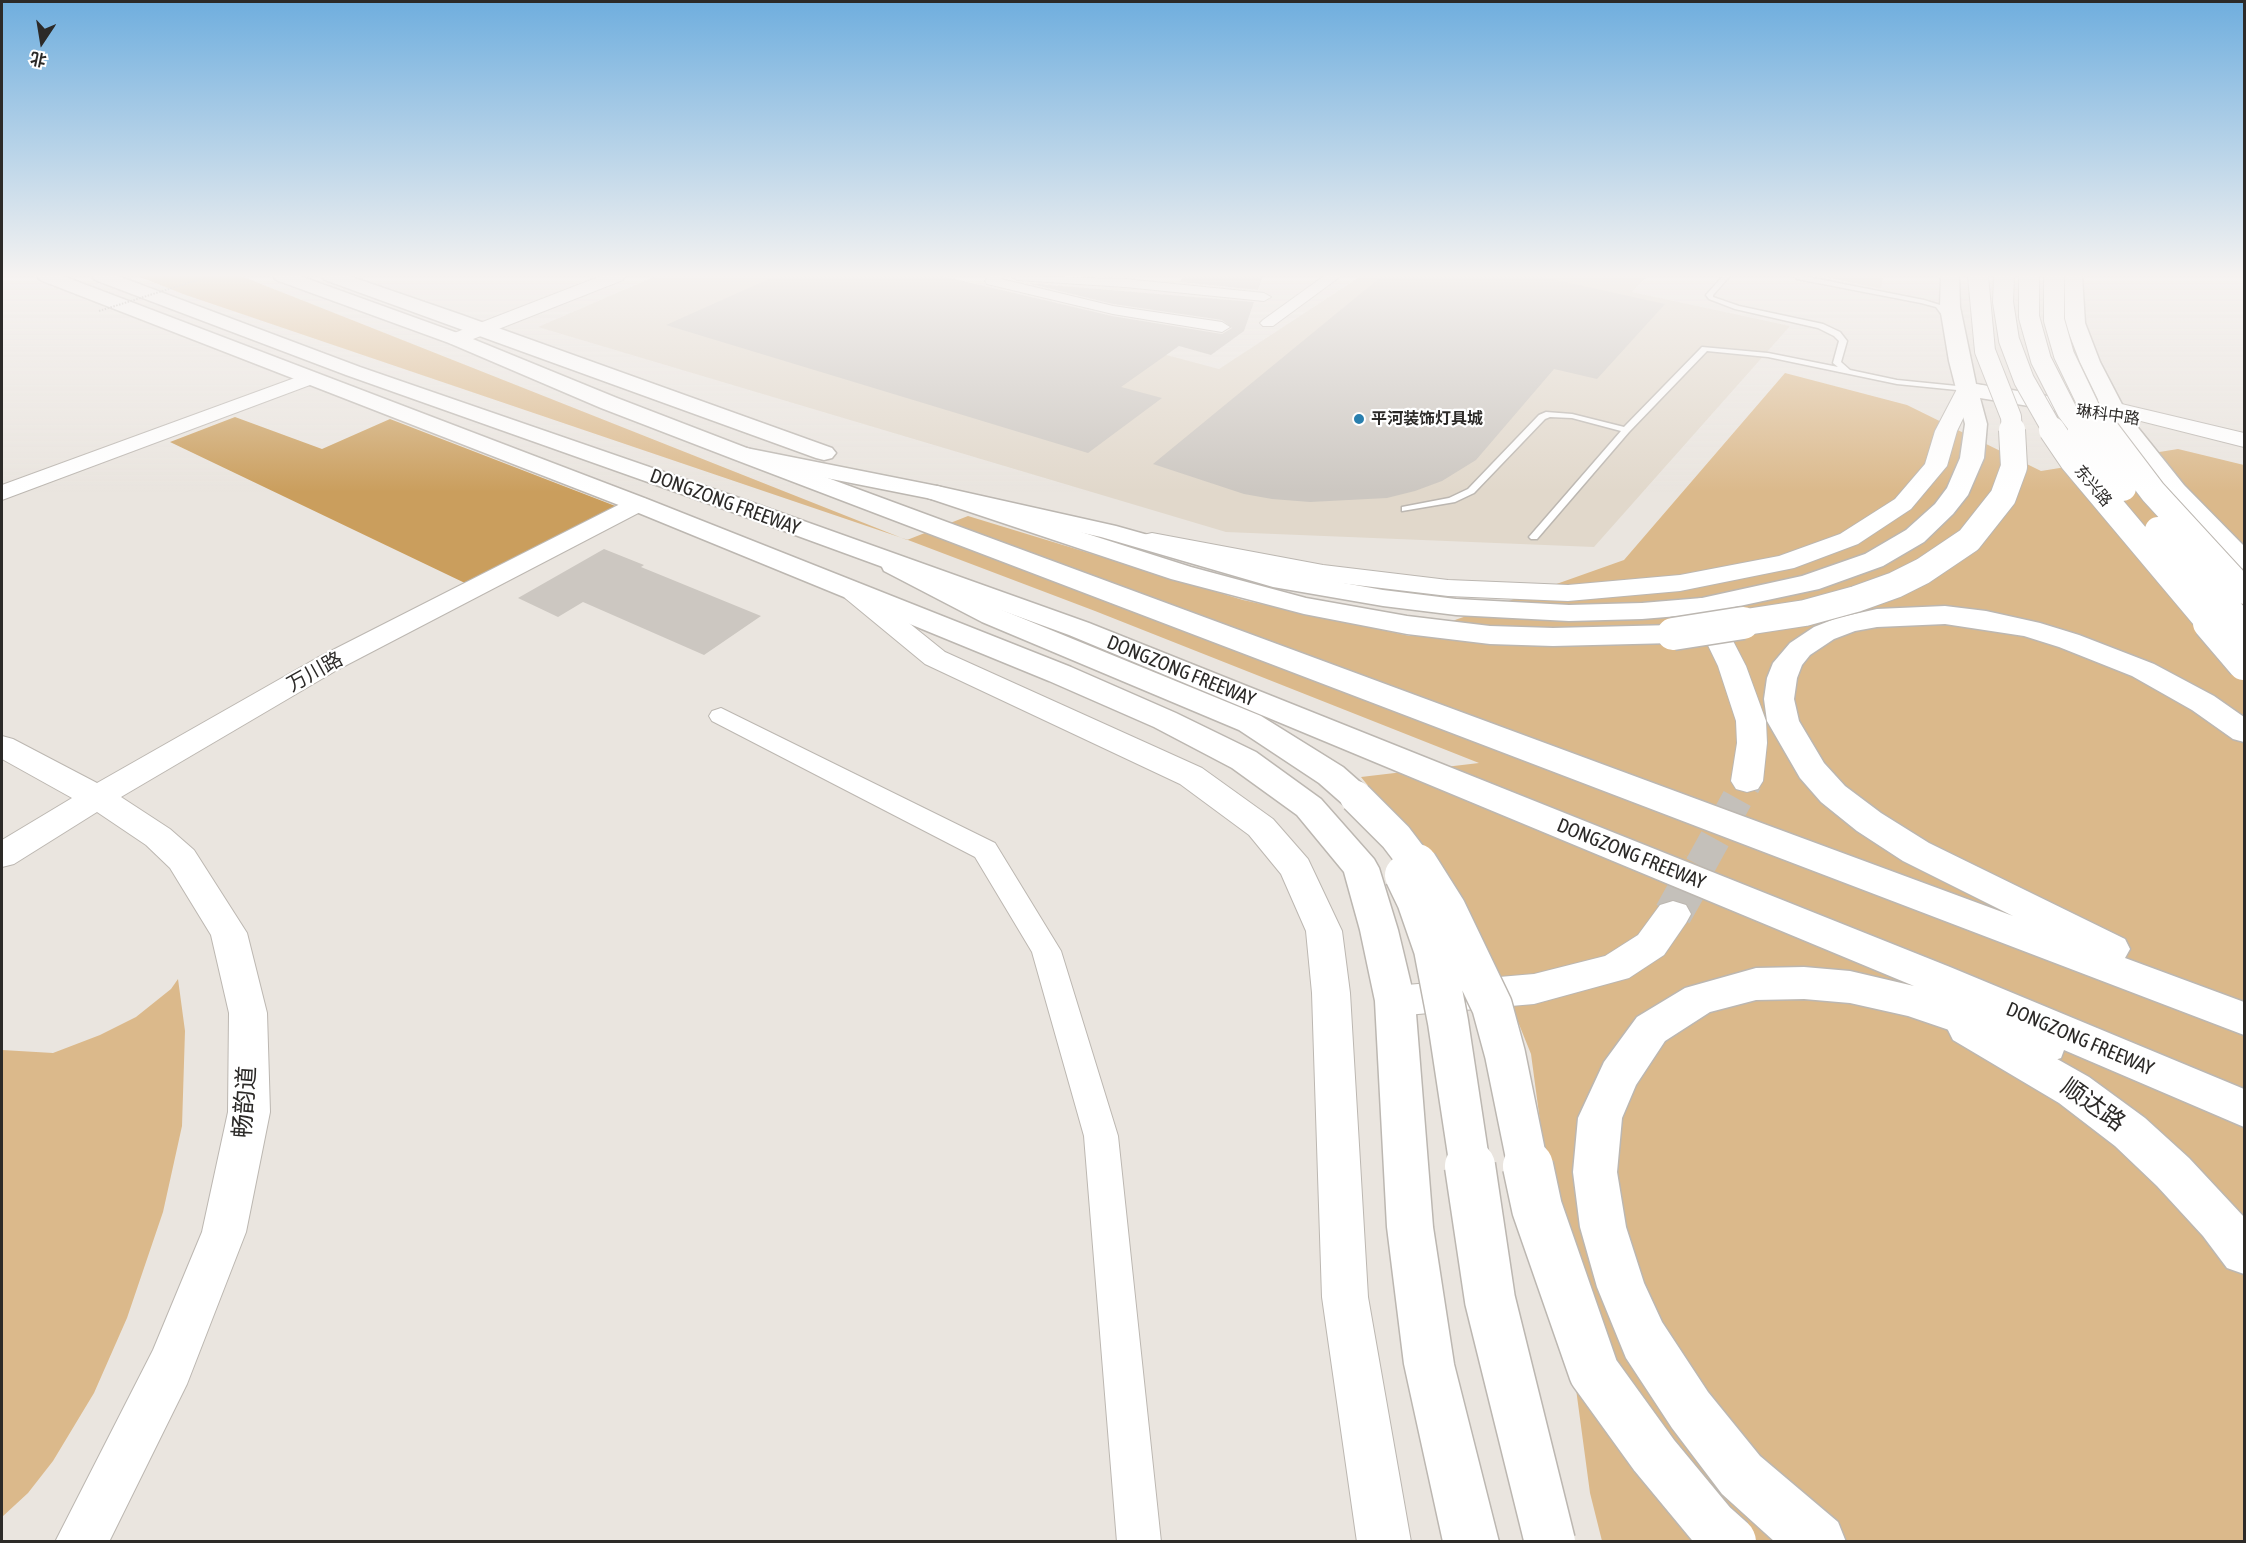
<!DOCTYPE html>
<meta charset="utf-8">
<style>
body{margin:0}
#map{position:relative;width:2246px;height:1543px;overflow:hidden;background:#eae5df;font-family:"Asap Condensed","Noto Sans SC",sans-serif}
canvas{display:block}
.frame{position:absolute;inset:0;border:3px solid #2c2a28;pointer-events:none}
.north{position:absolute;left:12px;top:12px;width:60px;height:60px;-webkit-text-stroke:4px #fff;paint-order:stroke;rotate:192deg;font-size:16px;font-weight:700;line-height:24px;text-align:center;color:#2c2a28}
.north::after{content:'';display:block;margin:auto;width:21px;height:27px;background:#2c2a28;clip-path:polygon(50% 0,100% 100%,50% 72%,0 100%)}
</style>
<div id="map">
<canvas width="2246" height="1543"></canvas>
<div class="frame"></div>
<div class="north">北</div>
</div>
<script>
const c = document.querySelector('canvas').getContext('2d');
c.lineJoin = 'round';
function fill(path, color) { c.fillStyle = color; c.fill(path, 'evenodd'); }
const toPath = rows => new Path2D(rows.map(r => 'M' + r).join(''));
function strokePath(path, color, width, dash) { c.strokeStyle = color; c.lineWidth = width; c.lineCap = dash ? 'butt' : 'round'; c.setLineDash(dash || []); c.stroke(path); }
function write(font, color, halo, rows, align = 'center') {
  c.font = font + ' "Asap Condensed","Noto Sans SC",sans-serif'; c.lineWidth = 4.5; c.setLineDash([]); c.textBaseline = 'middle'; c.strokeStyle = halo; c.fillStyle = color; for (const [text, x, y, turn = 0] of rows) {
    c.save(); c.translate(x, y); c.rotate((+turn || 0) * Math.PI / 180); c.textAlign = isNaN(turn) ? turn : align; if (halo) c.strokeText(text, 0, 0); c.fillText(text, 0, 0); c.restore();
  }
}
fill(toPath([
 [656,276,870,276,1219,369,1361,276,1647,276,1632,292,1790,326,1594,547,1226,532,538,327],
 [1821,276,1883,276,1881,289]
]), '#e1d8cb');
fill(toPath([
 [138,276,241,276,907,540,968,516,1243,600,1410,636,1624,560,1785,373,1907,405,2041,471,2178,449,2244,465,2244,1541,1602,1541,1590,1493,1531,1054,1502,982,1443,878,1361,777,1479,763,1095,611,908,540,183,294],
 [178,979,185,1031,182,1126,163,1212,127,1318,94,1393,53,1461,28,1493,2,1517,2,1050,53,1053,100,1035,136,1017,171,989]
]), '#dbb98b');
fill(toPath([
 [235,417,322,449,390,419,618,507,467,584,170,442]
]), '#ca9e5d');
fill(toPath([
 [799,276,942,276,1112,316,1222,334,1232,328,1222,320,1113,304,1027,283,1254,302,1244,331,1211,355,1179,346,1121,387,1162,398,1088,453,666,325,771,278],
 [1183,276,1263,276,1258,290,1180,282],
 [1382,276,1538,276,1665,304,1597,379,1554,369,1476,460,1442,481,1415,491,1387,498,1310,502,1272,499,1244,494,1153,464],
 [604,549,644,565,641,567,761,616,704,655,583,602,558,617,518,598]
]), '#ccc7c1');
strokePath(toPath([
 [1700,866,1747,781]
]), '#c4c0ba', 31, [31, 15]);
strokePath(toPath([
 [1673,914,1701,864]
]), '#c4c0ba', 38, [38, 19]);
const service = toPath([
 [1723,276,1730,276,1713,295,1713,297,1739,306,1823,324,1840,332,1847,341,1841,362,1850,370,1897,380,1967,387,1971,389,1967,391,1897,384,1768,357,1707,351,1629,432,1537,539,1531,539,1529,537,1621,431,1572,418,1550,417,1545,419,1474,493,1455,502,1402,511,1402,507,1449,498,1468,489,1539,415,1546,412,1572,414,1624,427,1702,347,1768,353,1838,367,1833,363,1839,341,1834,336,1818,328,1735,309,1709,299,1706,295,1723,276],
 [1794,276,1803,276,1924,300,1940,305,1955,321,1948,323,1936,307,1921,303,1797,279,1794,276]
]);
const minor = toPath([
 [988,276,1003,276,1001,279,1113,306,1222,322,1230,327,1222,332,1113,314,987,284,985,281,988,276],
 [1010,276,1125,279,1264,293,1271,297,1264,301,1125,287,1017,280,1010,276],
 [1324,276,1341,276,1273,326,1263,326,1260,323,1263,320,1324,276],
 [721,708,995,843,1061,951,1118,1136,1161,1542,1117,1542,1084,1136,1032,952,975,857,712,721,709,716,712,711,721,708]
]);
const tertiary = toPath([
 [601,276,626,276,623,280,463,343,456,345,449,343,446,339,449,335,601,276],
 [311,372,318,374,321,378,318,382,2,500,2,485,311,372],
 [1967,383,1999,388,2002,392,1999,396,1992,398,1974,396,1957,431,1947,466,1911,509,1858,544,1794,568,1680,591,1568,601,1448,596,1323,581,1152,547,1143,545,1140,540,1143,535,1152,533,1323,565,1448,580,1568,585,1680,575,1779,556,1840,534,1895,499,1925,464,1935,431,1957,389,1960,385,1967,383],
 [2083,398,2113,402,2244,433,2244,447,2113,414,2076,408,2072,404,2076,400,2083,398],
 [638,497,646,499,650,504,646,509,337,670,121,797,170,829,194,850,247,933,267,1013,270,1112,246,1232,187,1384,109,1542,55,1542,153,1350,202,1232,228,1112,229,1013,211,935,170,868,146,845,97,812,14,864,2,867,2,840,72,798,2,759,2,736,13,739,97,783,317,658,630,499,638,497],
 [854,584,863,586,945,652,1202,768,1273,819,1308,859,1342,931,1350,993,1368,1297,1411,1542,1357,1542,1322,1297,1312,993,1306,931,1281,874,1249,835,1180,784,925,664,845,598,841,592,845,586,854,584],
 [1702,598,1711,600,1715,606,1746,666,1766,721,1767,743,1763,781,1758,789,1747,792,1736,789,1731,781,1737,743,1736,721,1718,666,1689,606,1693,600,1702,598],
 [1673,901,1686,905,1691,914,1686,923,1664,955,1629,978,1534,1004,1395,1016,1382,1012,1376,1001,1382,990,1395,986,1534,974,1605,956,1638,935,1660,905,1673,901]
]);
const secondary = toPath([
 [37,276,63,276,647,499,1071,667,1176,713,1256,752,1321,799,1374,859,1379,868,1398,930,1415,1001,1433,1227,1454,1364,1499,1542,1443,1542,1404,1364,1387,1227,1375,1001,1360,930,1344,872,1297,815,1232,768,1154,727,1049,681,629,509,40,280,37,276],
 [322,276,349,276,462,315,832,448,836,453,832,458,824,460,816,458,325,280,322,276],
 [1941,276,1959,276,1960,307,1976,384,2065,399,2101,411,2104,416,2101,421,2093,423,2053,410,1980,398,1987,424,1984,458,1968,495,1953,514,1924,542,1883,566,1819,589,1702,614,1642,619,1569,621,1456,615,1383,606,1273,587,1101,537,937,500,746,462,738,460,734,455,738,450,746,448,937,486,1116,526,1276,571,1383,590,1456,599,1569,605,1642,603,1702,598,1802,576,1865,554,1906,530,1935,504,1947,488,1960,458,1965,424,1949,361,1940,307,1941,276],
 [2064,276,2082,276,2085,323,2100,362,2127,414,2184,485,2244,546,2244,569,2235,567,2166,495,2106,416,2080,362,2065,323,2064,276]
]);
const primary = toPath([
 [937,486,1191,567,1306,598,1407,616,1490,626,1553,628,1673,625,1683,628,1687,634,1683,640,1673,643,1553,646,1490,644,1407,634,1304,614,1171,579,928,498,925,493,928,488,937,486],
 [894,557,904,559,1002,610,1261,716,1343,767,1368,789,1373,797,1368,805,1356,809,1344,805,1319,783,1239,730,982,622,884,571,881,565,884,559,894,557],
 [1967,1011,1981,1016,2089,1077,2145,1118,2189,1158,2244,1217,2244,1274,2227,1268,2203,1236,2157,1186,2115,1146,2059,1103,1953,1040,1947,1028,1953,1016,1967,1011]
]);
const trunk = toPath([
 [92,276,118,276,360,367,742,499,1089,623,1950,967,2244,1089,2244,1127,2064,1050,2061,1058,2046,1063,1908,1016,1850,1003,1804,999,1756,1000,1710,1012,1665,1041,1636,1085,1622,1118,1617,1172,1626,1227,1644,1283,1662,1322,1708,1392,1760,1456,1838,1522,1846,1542,1775,1542,1722,1494,1672,1428,1626,1358,1597,1287,1580,1227,1573,1172,1578,1118,1604,1062,1637,1017,1685,988,1756,968,1804,967,1850,971,1914,986,1069,635,724,509,346,375,95,280,92,276],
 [273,276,300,276,463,335,617,398,752,450,2013,916,1903,861,1857,831,1821,802,1800,778,1767,721,1764,699,1767,678,1773,663,1790,643,1814,627,1837,618,1877,609,1945,606,1986,611,2040,623,2079,635,2154,664,2214,696,2244,717,2244,742,2233,739,2192,710,2132,676,2059,647,2024,636,1945,624,1877,627,1855,631,1834,639,1810,655,1802,665,1797,678,1794,699,1799,721,1824,763,1845,786,1881,813,1929,843,2125,939,2130,949,2125,958,2244,1002,2244,1035,736,460,601,408,449,343,276,280,273,276]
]);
strokePath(service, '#bcb7b1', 3);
strokePath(minor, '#bcb7b1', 2);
strokePath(tertiary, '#bcb7b1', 2);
strokePath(secondary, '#bcb7b1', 3);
strokePath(primary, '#bcb7b1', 3);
strokePath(trunk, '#bcb7b1', 3);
fill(service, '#fff');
fill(minor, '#fff');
fill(tertiary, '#fff');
fill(secondary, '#fff');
fill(primary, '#fff');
fill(trunk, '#fff');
const primaryBridgeFar4 = toPath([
 [1978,276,1985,351,2011,417,2012,431],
 [2054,276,2054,320,2064,355,2090,409,2107,431]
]);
const primaryBridgeFar3 = toPath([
 [2106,430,2153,492,2244,591],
 [1733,624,1805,613,1856,599,1895,585,1923,571,1969,540,2003,497,2014,467,2012,430]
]);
const primaryBridgeFar2 = toPath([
 [1673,634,1743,623],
 [1356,797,1396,837,1418,866]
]);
const primaryBridgeFar1 = toPath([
 [1417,864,1446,910,1492,1006,1505,1054,1528,1167],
 [1405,875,1417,900,1434,949,1448,1022,1470,1167]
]);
const primaryBridge = toPath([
 [1470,1166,1490,1300,1550,1542],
 [1528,1166,1537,1208,1594,1372,1654,1455,1712,1525,1731,1542]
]);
const trunkBridgeFar2 = toPath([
 [2004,276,2003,302,2009,340,2024,380,2053,431],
 [2029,276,2029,317,2041,360,2067,411,2082,431]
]);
const trunkBridgeFar1 = toPath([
 [2052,430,2073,461,2210,624],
 [2081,430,2123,488],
 [2158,530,2242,624]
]);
const trunkBridge = toPath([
 [2209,623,2244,664],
 [2240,623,2244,627]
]);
strokePath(primaryBridgeFar4, '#bcb7b1', 22, []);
strokePath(primaryBridgeFar3, '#bcb7b1', 28, []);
strokePath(primaryBridgeFar2, '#bcb7b1', 35, []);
strokePath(primaryBridgeFar1, '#bcb7b1', 43, []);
strokePath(primaryBridge, '#bcb7b1', 53, []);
strokePath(trunkBridgeFar2, '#bcb7b1', 22, []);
strokePath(trunkBridgeFar1, '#bcb7b1', 28, []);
strokePath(trunkBridge, '#bcb7b1', 35, []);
strokePath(toPath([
 [99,311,210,276]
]), '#afaba6', 2, [1.5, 1.5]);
strokePath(primaryBridgeFar4, '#fff', 20);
strokePath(primaryBridgeFar3, '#fff', 26);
strokePath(primaryBridgeFar2, '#fff', 32);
strokePath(primaryBridgeFar1, '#fff', 40);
strokePath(primaryBridge, '#fff', 50);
strokePath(trunkBridgeFar2, '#fff', 20);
strokePath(trunkBridgeFar1, '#fff', 26);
strokePath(trunkBridge, '#fff', 32);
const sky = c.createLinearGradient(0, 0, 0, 492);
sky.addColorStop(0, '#6faede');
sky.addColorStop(0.56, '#f6f3f1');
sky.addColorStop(1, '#f6f3f100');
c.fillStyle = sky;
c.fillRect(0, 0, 2246, 492);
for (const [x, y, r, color] of [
 [1359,419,6,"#297fae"]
]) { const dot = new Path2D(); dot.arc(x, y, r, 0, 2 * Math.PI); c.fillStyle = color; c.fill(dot); strokePath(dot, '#fff', 2); }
write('16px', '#2c2a28', '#fff', [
 ["琳科中路",2108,415,8],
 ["东兴路",2093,486,50]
]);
write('bold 16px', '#2c2a28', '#fff', [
 ["平河装饰灯具城",1371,419]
], 'left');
write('20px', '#2c2a28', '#fff', [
 ["DONGZONG FREEWAY",725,502,20],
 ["DONGZONG FREEWAY",1181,671,22],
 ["万川路",315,672,-29],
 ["DONGZONG FREEWAY",1631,854,22],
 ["DONGZONG FREEWAY",2080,1039,23]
]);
write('24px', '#2c2a28', '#fff', [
 ["畅韵道",245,1102,-86],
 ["顺达路",2093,1105,35]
]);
</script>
